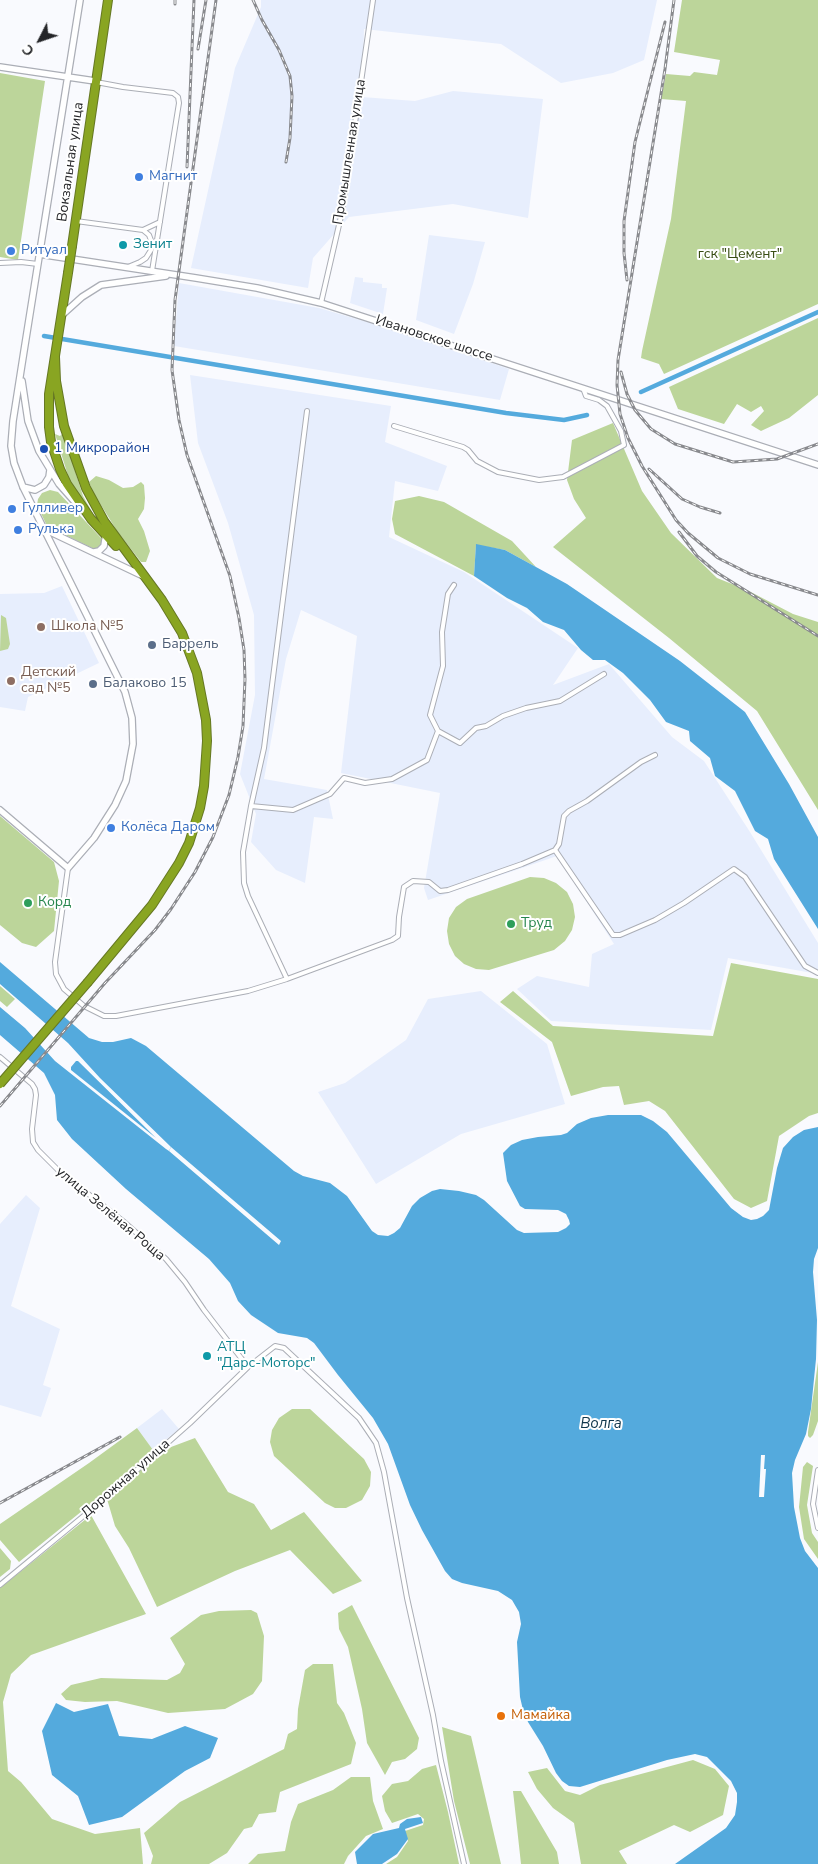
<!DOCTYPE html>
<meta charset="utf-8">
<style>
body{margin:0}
#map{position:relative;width:818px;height:1864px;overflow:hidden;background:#f9fafe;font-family:"Nunito Sans",sans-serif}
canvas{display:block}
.north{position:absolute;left:15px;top:15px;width:50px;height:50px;-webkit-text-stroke:4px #fff;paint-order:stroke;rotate:229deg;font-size:14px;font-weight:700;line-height:20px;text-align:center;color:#242528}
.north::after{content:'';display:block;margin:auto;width:18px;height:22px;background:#242528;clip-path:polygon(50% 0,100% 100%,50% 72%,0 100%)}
</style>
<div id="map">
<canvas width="818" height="1864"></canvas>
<div class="north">С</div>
</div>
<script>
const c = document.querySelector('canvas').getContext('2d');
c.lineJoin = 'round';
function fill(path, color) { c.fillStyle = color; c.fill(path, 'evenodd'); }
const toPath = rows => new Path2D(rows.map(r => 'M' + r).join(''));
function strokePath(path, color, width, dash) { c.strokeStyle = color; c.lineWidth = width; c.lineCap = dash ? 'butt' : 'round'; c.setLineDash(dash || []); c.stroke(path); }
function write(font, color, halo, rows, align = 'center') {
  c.font = font + ' "Nunito Sans",sans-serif'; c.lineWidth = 4; c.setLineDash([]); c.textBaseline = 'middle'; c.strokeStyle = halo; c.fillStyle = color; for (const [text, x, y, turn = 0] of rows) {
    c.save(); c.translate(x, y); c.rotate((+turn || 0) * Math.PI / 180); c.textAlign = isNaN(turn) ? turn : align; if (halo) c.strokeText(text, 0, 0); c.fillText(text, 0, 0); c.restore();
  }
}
fill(toPath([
 [261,0,657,0,644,60,613,73,561,83,501,44,364,29,362,97,415,101,453,91,543,99,528,218,453,204,349,217,313,258,308,288,191,268,235,68,261,7],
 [429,235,485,242,473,284,454,334,416,320],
 [355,277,363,278,363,282,382,284,382,288,387,288,383,314,350,303],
 [179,283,319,308,408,334,509,369,500,400,174,346],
 [190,375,391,406,385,442,447,466,438,491,395,481,389,537,464,572,578,648,553,685,609,664,672,737,704,761,750,832,818,943,818,974,728,958,711,1030,551,1021,517,989,537,976,589,987,592,954,614,944,557,856,428,900,424,888,440,793,341,773,357,636,301,610,286,659,264,779,327,790,333,819,314,817,305,883,276,870,251,842,256,814,240,774,255,695,254,615,228,523,198,443],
 [62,586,99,663,28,697,25,711,0,707,0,594,44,593],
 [481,991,547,1044,565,1104,461,1134,376,1184,318,1092,345,1083,406,1040,428,999],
 [26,1195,40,1208,11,1306,60,1329,43,1385,51,1388,41,1417,0,1405,0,1224],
 [162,1409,179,1429,153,1450,137,1428]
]), '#e7eefd');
fill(toPath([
 [682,0,818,0,818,304,664,374,659,364,641,358,642,351,671,219,686,101,661,99,666,74,690,76,694,72,717,75,720,60,674,52],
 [0,73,45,81,18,260,0,257],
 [818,318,818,395,789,418,761,431,751,425,764,411,761,406,751,412,737,404,724,424,678,409,669,387],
 [613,423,642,491,671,533,717,578,747,590,793,614,818,622,818,810,757,711,669,638,553,547,586,518,574,499,567,480,572,440],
 [63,433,83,496,95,517,85,506,71,485,55,434,60,436],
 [96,476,109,480,123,488,133,487,141,482,144,485,145,498,144,509,138,519,144,531,150,551,146,562,141,562,117,531,93,492,89,482],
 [50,490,58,492,102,539,103,544,99,547,94,549,47,526,37,505,38,499,42,493],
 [419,496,444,502,512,541,536,567,505,550,476,545,474,576,395,534,392,519,395,501],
 [1,615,6,618,10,644,8,649,0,651],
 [0,816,54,862,59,881,54,931,36,947,22,943,0,925],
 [530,877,544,878,556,883,567,892,573,904,575,917,572,930,565,941,554,950,489,970,476,969,464,964,455,956,449,944,447,931,449,918,456,907,467,899],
 [731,963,818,979,818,1113,809,1116,779,1136,767,1201,751,1208,734,1199,665,1111,649,1101,624,1105,619,1086,603,1087,571,1096,552,1042,500,1002,513,991,553,1026,713,1036],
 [0,986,15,999,7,1007,0,1001],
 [818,1362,818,1421,813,1435,810,1438,808,1436,808,1432],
 [292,1409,310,1409,364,1459,371,1472,370,1486,362,1500,346,1508,335,1508,325,1503,274,1456,270,1442,272,1430,279,1418],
 [137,1428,153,1450,103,1494,19,1562,0,1540,0,1524,89,1463],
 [195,1438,228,1492,254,1504,271,1530,304,1512,362,1581,333,1594,290,1550,235,1571,157,1607,129,1548,115,1526,107,1499,163,1450],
 [807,1462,813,1466,807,1505,812,1533,818,1542,818,1559,804,1539,799,1507,803,1467],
 [91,1515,146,1614,31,1655,11,1674,3,1702,8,1771,21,1782,52,1819,95,1834,140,1828,143,1864,0,1864,0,1588],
 [0,1548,11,1561,10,1569,0,1577],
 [352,1605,419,1738,417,1749,405,1759,392,1762,385,1775,367,1743,362,1709,348,1647,339,1629,338,1613],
 [251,1610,257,1613,264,1636,262,1681,253,1694,225,1709,168,1713,117,1701,85,1702,66,1700,61,1694,71,1685,101,1678,167,1680,180,1673,185,1664,170,1638,201,1615,219,1611],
 [313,1664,333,1664,337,1703,344,1713,356,1743,351,1764,280,1792,276,1812,259,1814,252,1827,244,1829,227,1853,209,1864,151,1864,153,1856,144,1833,180,1802,284,1749,288,1734,297,1729,298,1709,305,1670],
 [442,1727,471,1736,501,1864,470,1864,454,1801],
 [693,1760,715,1769,729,1786,723,1815,690,1832,674,1825,619,1851,627,1864,581,1864,574,1823,553,1808,537,1789,528,1772,547,1768,565,1791,580,1795,600,1785],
 [436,1765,448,1812,459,1864,386,1864,397,1857,408,1841,405,1831,423,1825,424,1819,418,1814,392,1823,385,1811,382,1796,392,1784,408,1781,422,1769],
 [351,1777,370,1777,373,1801,383,1829,366,1836,348,1856,344,1864,248,1864,258,1854,285,1851,291,1822,298,1804,333,1790],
 [513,1791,521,1791,557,1852,559,1864,521,1864]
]), '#bcd59a');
fill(toPath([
 [476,544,505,550,567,584,680,661,745,712,789,784,818,837,818,929,774,859,768,839,755,831,735,791,715,776,710,758,690,741,689,731,666,722,650,700,623,673,605,660,593,660,581,650,564,630,543,622,527,608,507,598,474,576],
 [0,962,89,1038,102,1042,113,1042,131,1038,146,1046,294,1171,303,1176,330,1183,347,1196,372,1231,378,1235,388,1236,394,1233,400,1228,412,1206,420,1198,432,1191,440,1189,459,1191,476,1195,484,1200,517,1230,524,1233,558,1232,566,1228,570,1224,569,1220,566,1214,558,1210,525,1209,520,1206,507,1181,503,1153,511,1145,522,1140,538,1137,561,1135,567,1133,577,1124,591,1118,608,1115,641,1115,653,1121,667,1132,731,1208,743,1217,751,1220,757,1219,763,1216,769,1210,777,1168,783,1148,793,1137,804,1130,818,1127,818,1248,814,1259,813,1272,817,1320,816,1359,811,1409,806,1434,795,1460,792,1473,794,1507,800,1538,805,1551,818,1568,818,1864,675,1864,726,1828,735,1815,737,1802,737,1793,731,1781,707,1757,695,1754,667,1760,580,1787,569,1786,562,1781,556,1773,543,1746,528,1722,523,1710,520,1697,517,1642,521,1624,519,1612,512,1600,498,1591,462,1583,452,1579,445,1571,422,1530,410,1505,388,1444,373,1418,338,1375,314,1343,307,1338,278,1333,251,1315,238,1301,230,1283,209,1259,126,1189,72,1139,57,1120,55,1095,44,1073,0,1035,0,1007,25,1028,55,1061,166,1149,169,1151,171,1147,100,1078,68,1043,0,984],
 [76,1061,78,1061,156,1138,71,1070,71,1067],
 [56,1703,74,1712,108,1704,119,1736,152,1739,185,1726,218,1738,210,1758,185,1771,122,1817,89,1825,78,1796,52,1775,42,1731],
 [421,1817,423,1823,405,1829,408,1839,397,1854,382,1864,357,1864,355,1852,373,1834,399,1828,400,1824,407,1819]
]), '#54aadd');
fill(toPath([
 [171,1147,281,1241,279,1245,169,1151],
 [761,1455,765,1455,764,1469,766,1469,764,1497,759,1497]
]), '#f9fafe');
strokePath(toPath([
 [44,336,506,413,564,420,587,415],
 [641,392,818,312]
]), '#54aadd', 4.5);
const street = toPath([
 [96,82,123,87,173,93,178,97,179,103,152,271],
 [76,221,143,230,160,222],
 [0,263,21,262,38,264],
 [128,267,140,262,146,258,151,250,152,243,149,235,143,230],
 [321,303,342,212,373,0],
 [394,426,463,447,468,450,477,461,498,472,539,480,563,477,624,445,621,431,607,406,599,400,586,396,583,388],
 [438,731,430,715,443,666,442,632,448,594,454,585],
 [251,806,293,810,330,794,344,778,365,783,392,779,427,760,438,731,460,743,476,728,486,726,503,716,526,708,560,701,604,674],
 [555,850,613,935,620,935,655,920,684,903,734,869,745,877,805,966,818,973],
 [68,868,55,962,56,974,64,989,84,1006,104,1016,116,1016,248,991,287,979,392,940,398,936,399,917,404,887,413,881,429,882,440,891,448,890,522,864,555,850,559,844,564,816,569,811,587,801,641,762,655,755],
 [287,979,248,896,244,883,243,852,251,806,264,748,307,411],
 [0,1057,32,1084,35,1089,36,1095,32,1129,33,1142,38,1150,60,1172,123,1221,166,1259,185,1282,204,1310,248,1367],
 [818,1470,813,1504,818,1528],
 [0,1585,103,1500,190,1423,248,1367,275,1346,284,1348,359,1418,376,1443,384,1472,407,1598,433,1715,441,1761,464,1864]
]);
const secondary = toPath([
 [0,67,95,81],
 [39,254,196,278,257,288,321,303,818,465],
 [62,315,82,297,101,285,166,276],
 [22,381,28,421,39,451,59,484,82,510],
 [23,487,35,490,44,485,49,477,50,470],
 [44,529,143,576],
 [94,552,99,551,104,546,106,533],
 [0,810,68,868,94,838,115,805,126,781,133,744,132,718,125,692,23,487,14,463,11,446,13,421,24,351,80,0]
]);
const highway = toPath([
 [72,246,108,0],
 [68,273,49,394,49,427,51,442,60,469,67,484,91,519,116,546],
 [55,357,56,381,64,426,86,488,104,521,162,600,182,633,197,673,206,720,207,741,204,786,200,808,189,843,179,863,152,905,88,982]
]);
strokePath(street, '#abaeb6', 6);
strokePath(secondary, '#abaeb6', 8);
strokePath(highway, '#667824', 10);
strokePath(street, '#fff', 4);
strokePath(secondary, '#fff', 5.5);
strokePath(highway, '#89a522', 8);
const rail = toPath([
 [253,0,262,20,279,50,290,76,292,96,290,138,286,162],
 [674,0,665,69,618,360,617,385,620,414,628,438,642,466,676,520,688,533,718,558,750,574,818,595],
 [175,4,175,0],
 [198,49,206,0],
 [187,167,194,0],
 [627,280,624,253,624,221,635,142,665,22],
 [621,372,627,394,635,410,651,429,675,444,733,462,777,459,818,444],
 [649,469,682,499,700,507,720,513],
 [679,532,697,556,716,572,818,636],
 [0,1106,105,983,155,930,171,909,195,872,213,837,229,795,238,757,243,726,245,679,244,650,239,618,230,576,187,455,179,420,172,370,175,300,216,0],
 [0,1503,120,1437]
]);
strokePath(rail, '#898a8e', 3);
strokePath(rail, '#fff', 1, [4]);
const highwayBridge = toPath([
 [68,273,72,246],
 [0,1084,88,982]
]);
strokePath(highwayBridge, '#667824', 10, []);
strokePath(highwayBridge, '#89a522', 8);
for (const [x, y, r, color] of [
 [139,177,5,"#3f7fe0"],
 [123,245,5,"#0f9aa8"],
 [11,251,5,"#3f7fe0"],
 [44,449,5,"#1a4fb4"],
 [12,509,5,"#3f7fe0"],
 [18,530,5,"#3f7fe0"],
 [41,627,5,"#8d6e63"],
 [152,645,5,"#5c6f8a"],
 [11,681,5,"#8d6e63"],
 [93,684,5,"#5c6f8a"],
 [111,828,5,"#3f7fe0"],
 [28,903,5,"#2e9e5b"],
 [511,924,5,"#2e9e5b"],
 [207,1356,5,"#0f9aa8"],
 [501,1716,5,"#e8710a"]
]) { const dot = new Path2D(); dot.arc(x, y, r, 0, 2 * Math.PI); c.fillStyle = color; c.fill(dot); strokePath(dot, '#fff', 2); }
write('14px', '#242528', '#fff', [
 ["Промышленная улица",350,152,-81],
 ["Вокзальная улица",71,162,-82],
 ["Ивановское шоссе",434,339,18],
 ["улица Зелёная Роща",110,1214,40],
 ["Дорожная улица",126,1479,-41]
]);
write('14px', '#366cbe', '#fff', [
 ["Магнит",149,177],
 ["Ритуал",21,251],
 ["Гулливер",22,509],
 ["Рулька",28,530],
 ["Колёса Даром",121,828]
], 'left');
write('14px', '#0d838f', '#fff', [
 ["Зенит",133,245],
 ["АТЦ",217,1348],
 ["\"Дарс-Моторс\"",217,1364]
], 'left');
write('14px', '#394d13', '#fff', [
 ["гск \"Цемент\"",740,255]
]);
write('14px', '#164399', '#fff', [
 ["1 Микрорайон",54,449]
], 'left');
write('14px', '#785e54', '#fff', [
 ["Школа №5",51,627],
 ["Детский",21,673],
 ["сад №5",21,689]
], 'left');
write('14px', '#4e5e75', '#fff', [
 ["Баррель",162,645],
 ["Балаково 15",103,684]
], 'left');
write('14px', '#27864d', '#fff', [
 ["Корд",38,903],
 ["Труд",521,924]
], 'left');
write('14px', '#c56008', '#fff', [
 ["Мамайка",511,1716]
], 'left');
write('italic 15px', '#11374c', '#fff', [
 ["Волга",601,1424]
]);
</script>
